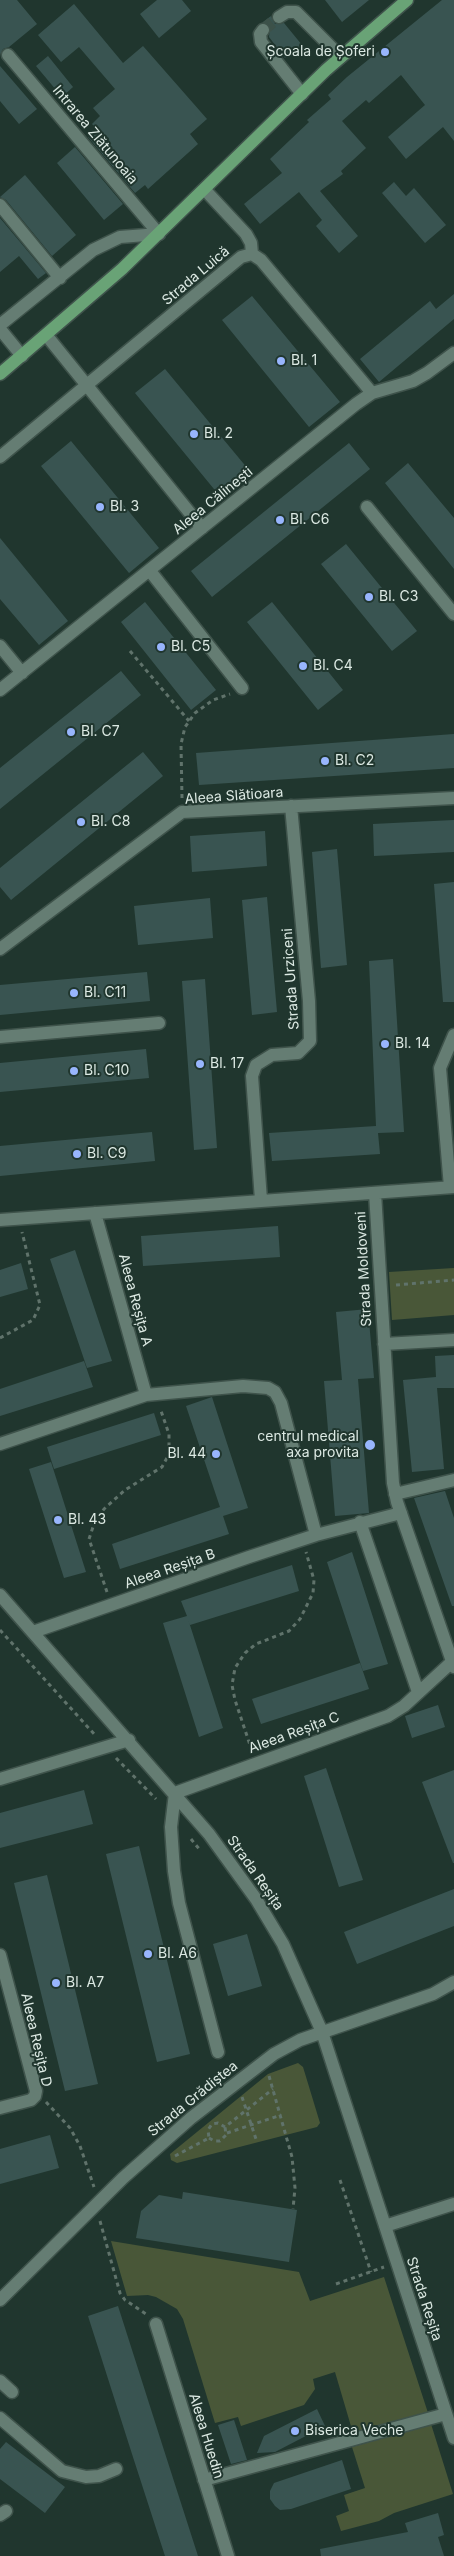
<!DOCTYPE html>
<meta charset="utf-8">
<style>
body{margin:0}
canvas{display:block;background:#20362e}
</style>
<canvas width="454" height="2556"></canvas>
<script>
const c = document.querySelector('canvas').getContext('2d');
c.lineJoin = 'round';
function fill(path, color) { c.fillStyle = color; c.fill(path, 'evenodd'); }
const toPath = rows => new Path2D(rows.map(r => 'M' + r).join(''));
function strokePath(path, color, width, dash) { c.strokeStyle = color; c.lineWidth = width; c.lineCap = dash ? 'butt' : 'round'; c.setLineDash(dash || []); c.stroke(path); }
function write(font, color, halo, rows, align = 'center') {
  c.font = font + ' Inter,sans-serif'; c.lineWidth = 4; c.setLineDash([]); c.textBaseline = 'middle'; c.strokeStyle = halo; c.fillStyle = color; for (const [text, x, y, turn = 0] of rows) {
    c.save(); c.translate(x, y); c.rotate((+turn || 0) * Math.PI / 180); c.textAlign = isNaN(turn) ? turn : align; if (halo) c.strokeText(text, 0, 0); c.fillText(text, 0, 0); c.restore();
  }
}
fill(toPath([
 [454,1268,454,1315,392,1320,389,1272],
 [298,2063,303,2067,320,2123,317,2127,177,2163,171,2160,170,2154,268,2074],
 [111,2241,299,2272,310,2301,384,2277,428,2413,353,2433,335,2372,313,2379,315,2389,304,2405,241,2426,238,2417,215,2423,183,2319,177,2309,156,2297,148,2295,127,2296],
 [431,2424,453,2494,394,2513,379,2521,341,2531,336,2516,349,2511,344,2495,365,2488,352,2447]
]), '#495738');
fill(toPath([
 [0,0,17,0,37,24,9,47,3,49,0,55],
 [157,0,182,0,191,11,159,38,140,14],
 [325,0,369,0,342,22],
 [442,0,454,0,454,141,443,127,406,159,388,137,425,105,401,75,369,103,366,100,342,121,366,148,341,171,343,174,320,191,358,236,339,253,316,226,322,220,299,192,260,224,244,204,282,173,270,159,309,122,307,120,331,99,328,95,347,77],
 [74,4,123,63,143,46,207,119,190,134,198,144,148,189,145,185,135,193,88,137,97,129,92,124,100,116,93,108,115,89,79,47,61,62,38,35],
 [271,16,275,24,284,23,302,45,285,58,269,37,270,26,263,22],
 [48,56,73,87,62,97,36,66],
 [0,66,37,109,19,124,0,101],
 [75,147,123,204,104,220,57,163],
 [25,175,76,235,52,256,6,200,0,197],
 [394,182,406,196,414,188,446,225,425,243,382,193],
 [0,218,46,273,38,279,19,256,0,272],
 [454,294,454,319,379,382,360,359,430,301,436,309],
 [252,296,340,402,309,427,222,320],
 [165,369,253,475,223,500,135,393],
 [71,441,159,548,129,573,41,466],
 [349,443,370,469,212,597,191,571],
 [408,463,454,518,454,569,385,483],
 [0,538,68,621,39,645,0,599],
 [346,544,417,631,392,651,321,564],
 [145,602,216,690,191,710,121,622],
 [272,602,343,690,318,710,247,622],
 [121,671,141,695,0,809,0,768],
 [454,734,454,768,199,785,196,753],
 [143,752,163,776,11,900,0,887,0,868],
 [454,820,454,852,374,856,373,824],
 [265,831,267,866,192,872,190,836],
 [337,849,347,965,321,968,312,852],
 [454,882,454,1002,443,1002,434,884],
 [267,897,277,1012,252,1015,242,900],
 [210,898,213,938,138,945,134,906],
 [393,959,404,1132,378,1133,380,1154,272,1161,269,1133,376,1126,369,961],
 [147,972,150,1001,0,1015,0,985],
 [205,979,217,1148,194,1150,182,981],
 [146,1049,149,1078,0,1092,0,1063],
 [152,1132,155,1161,0,1176,0,1146],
 [278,1226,280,1257,143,1266,141,1236],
 [75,1250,112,1361,87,1368,50,1259],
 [21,1263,28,1289,0,1297,0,1270],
 [368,1309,374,1378,358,1379,369,1513,335,1516,324,1381,342,1380,336,1312],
 [454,1355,454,1388,437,1388,444,1469,412,1472,403,1380,436,1377,435,1356],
 [84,1361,93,1387,0,1416,0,1389],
 [212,1397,248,1508,223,1516,229,1534,120,1569,112,1544,220,1507,186,1406],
 [154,1413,161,1435,54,1469,47,1447],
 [51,1462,86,1572,64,1578,29,1469],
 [445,1491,454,1518,454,1606,452,1606,414,1498],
 [352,1552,388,1664,363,1671,327,1562],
 [292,1565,299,1591,190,1625,188,1619,223,1728,199,1737,163,1623,187,1616,181,1601],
 [360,1663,369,1689,261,1724,252,1699],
 [438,1705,445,1727,412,1738,405,1716],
 [326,1768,363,1880,339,1887,304,1776],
 [454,1770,454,1863,453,1863,422,1782],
 [84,1790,93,1824,0,1848,0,1813],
 [139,1846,190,2054,157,2062,106,1854],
 [47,1875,98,2084,65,2091,14,1883],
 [454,1889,454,1926,357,1964,344,1932],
 [247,1934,262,1986,228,1996,213,1944],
 [50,2135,59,2168,0,2184,0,2149],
 [183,2192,297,2210,289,2262,136,2238,141,2211,159,2195,182,2199],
 [118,2306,162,2444,198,2556,165,2556,132,2454,88,2316],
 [317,2409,325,2426,275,2452,257,2453,264,2436],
 [234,2420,247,2460,231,2464,218,2425],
 [6,2442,65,2487,45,2513,0,2479,0,2449],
 [342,2460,351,2489,291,2509,280,2510,275,2506,270,2499,270,2491,274,2483],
 [438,2513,444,2535,438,2537,444,2556,321,2556,320,2549,408,2532,405,2523]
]), '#395451');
strokePath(toPath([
 [263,30,279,17]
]), '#3c5149', 12, [12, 6]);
const minor = toPath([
 [279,17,287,12,296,12,341,57],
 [263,30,260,34,261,42,302,94],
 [8,55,159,234],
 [205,190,246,234,251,243,252,254],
 [0,205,60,278],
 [0,325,93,250,120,237,159,234],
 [0,329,22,356],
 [47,336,202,528],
 [0,457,241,257,252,254,261,260,372,393],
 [367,507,454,614],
 [150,571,242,688],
 [0,646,22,673],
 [0,690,356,404,372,393,413,381,427,373,454,353],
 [0,949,182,812,454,798],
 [0,1037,159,1023],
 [450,1187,440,1068,454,1035],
 [375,1193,393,1483,397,1502,454,1667],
 [261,1200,252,1076,256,1065,272,1055,298,1053,310,1041,309,1001,291,806],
 [95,1213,146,1395],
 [0,1220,454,1187],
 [384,1344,454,1340],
 [0,1444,146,1395,243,1386,268,1388,275,1392,281,1403,316,1535],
 [395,1494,454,1480],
 [360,1522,418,1692],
 [0,1595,209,1834,256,1899,283,1944,322,2032,454,2438],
 [33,1632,249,1557,316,1535,401,1513],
 [0,1779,129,1740],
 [0,1955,36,2091,35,2096,31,2100,0,2108],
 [218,2052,179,1903,174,1871,171,1827,175,1793,388,1716,404,1706,454,1660],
 [385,2226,454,2204],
 [0,2300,123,2178,191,2118,274,2054,300,2040,433,1994,454,1982],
 [156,2324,228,2556],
 [0,2381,12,2392],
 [0,2418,62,2471,86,2477,99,2476,116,2469],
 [204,2480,446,2414],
 [0,2515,6,2511]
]);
const major = toPath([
 [0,374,122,269,326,70,407,0]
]);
strokePath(minor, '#3f534b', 15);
strokePath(major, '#3f534b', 15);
strokePath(toPath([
 [130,651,189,721],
 [182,798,181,744,185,727,195,713,213,700,230,694],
 [396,1285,454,1280],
 [0,1338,33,1320,40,1305,22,1232],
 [107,1592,89,1539,94,1524,104,1509,125,1490,162,1467,169,1454,169,1434,160,1408],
 [0,1630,95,1735],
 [252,1751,235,1700,232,1685,235,1668,245,1653,256,1644,289,1631,300,1619,313,1593,314,1580,306,1552],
 [116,1758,156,1799],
 [191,1839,200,1850],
 [269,2076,292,2157,295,2188,293,2209],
 [242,2097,257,2142],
 [46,2102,70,2128,80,2146,94,2187],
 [227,2133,281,2115],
 [209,2138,214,2141,220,2141,226,2135,225,2127],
 [175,2156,209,2138,208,2130,212,2124,218,2123,225,2127,273,2089],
 [340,2180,371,2272],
 [100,2221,120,2293,125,2300,146,2314],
 [336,2284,384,2267]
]), '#60736b', 3, [4, 4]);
strokePath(minor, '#657d73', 12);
strokePath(major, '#69a376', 12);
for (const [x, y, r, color] of [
 [385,52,5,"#98b5fd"],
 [281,361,5,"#98b5fd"],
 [194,434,5,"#98b5fd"],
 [100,507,5,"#98b5fd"],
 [280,520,5,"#98b5fd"],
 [369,597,5,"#98b5fd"],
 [161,647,5,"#98b5fd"],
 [303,666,5,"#98b5fd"],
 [71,732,5,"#98b5fd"],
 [325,761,5,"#98b5fd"],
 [81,822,5,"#98b5fd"],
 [74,993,5,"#98b5fd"],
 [385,1044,5,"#98b5fd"],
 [200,1064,5,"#98b5fd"],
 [74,1071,5,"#98b5fd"],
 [77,1154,5,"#98b5fd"],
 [370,1445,6,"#98b5fd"],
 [216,1454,5,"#98b5fd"],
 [58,1520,5,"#98b5fd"],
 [148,1954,5,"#98b5fd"],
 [56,1983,5,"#98b5fd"],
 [295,2431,5,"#98b5fd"]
]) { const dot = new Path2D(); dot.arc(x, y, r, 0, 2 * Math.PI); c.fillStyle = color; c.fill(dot); strokePath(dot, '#20362e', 2); }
write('14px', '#dce9e3', '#20362e', [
 ["Școala de Șoferi",375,52,"right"],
 ["Bl. 1",291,361],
 ["Bl. 2",204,434],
 ["Bl. 3",110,507],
 ["Bl. C6",290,520],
 ["Bl. C3",379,597],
 ["Bl. C5",171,647],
 ["Bl. C4",313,666],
 ["Bl. C7",81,732],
 ["Bl. C2",335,761],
 ["Bl. C8",91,822],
 ["Bl. C11",84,993],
 ["Bl. 14",395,1044],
 ["Bl. 17",210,1064],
 ["Bl. C10",84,1071],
 ["Bl. C9",87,1154],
 ["centrul medical",359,1437,"right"],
 ["axa provita",359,1453,"right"],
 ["Bl. 44",206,1454,"right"],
 ["Bl. 43",68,1520],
 ["Bl. A6",158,1954],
 ["Bl. A7",66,1983],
 ["Biserica Veche",305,2431]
], 'left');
write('14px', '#dce9e3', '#20362e', [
 ["Intrarea Zlătunoaia",95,135,50],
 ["Strada Luică",196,276,-40],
 ["Aleea Călinești",213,501,-39],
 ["Aleea Slătioara",234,796,-4],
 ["Strada Urziceni",291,979,-94],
 ["Strada Moldoveni",364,1269,-93],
 ["Aleea Reșița A",135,1300,75],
 ["Aleea Reșița B",170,1569,-19],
 ["Aleea Reșița C",294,1733,-20],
 ["Strada Reșița",255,1873,55],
 ["Aleea Reșița D",36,2040,77],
 ["Strada Grădiștea",193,2099,-39],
 ["Strada Reșița",424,2299,72],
 ["Aleea Huedin",206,2436,73]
]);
</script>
